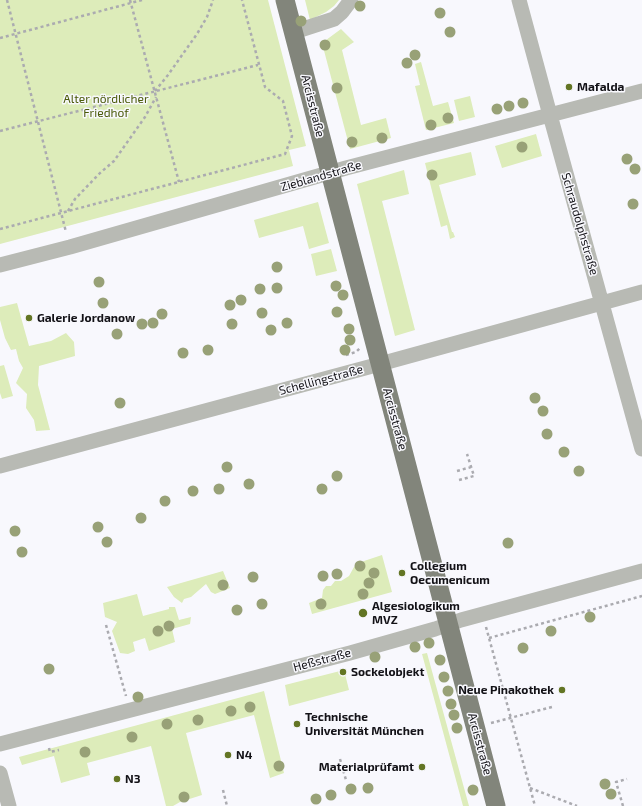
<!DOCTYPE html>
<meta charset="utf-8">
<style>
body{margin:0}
canvas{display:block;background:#f8f8fd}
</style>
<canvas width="642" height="806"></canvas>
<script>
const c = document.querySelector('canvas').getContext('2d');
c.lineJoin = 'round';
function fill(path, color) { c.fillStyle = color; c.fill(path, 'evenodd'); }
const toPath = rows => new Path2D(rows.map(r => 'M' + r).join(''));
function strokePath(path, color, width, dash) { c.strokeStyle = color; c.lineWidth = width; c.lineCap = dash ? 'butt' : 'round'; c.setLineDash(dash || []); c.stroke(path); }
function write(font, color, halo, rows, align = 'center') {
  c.font = font + ' "Exo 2",sans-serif'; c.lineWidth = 3; c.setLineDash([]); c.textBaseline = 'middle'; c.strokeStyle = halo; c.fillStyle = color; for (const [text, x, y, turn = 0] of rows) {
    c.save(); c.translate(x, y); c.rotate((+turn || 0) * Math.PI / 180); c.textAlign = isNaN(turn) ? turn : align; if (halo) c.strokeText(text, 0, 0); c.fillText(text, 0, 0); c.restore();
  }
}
fill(toPath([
 [0,0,268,0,306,146,289,150,293,166,0,244],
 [305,0,339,0,334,6,326,12,310,20],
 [341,29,354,42,342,50,361,125,386,118,391,138,350,149,322,43],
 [421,62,433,106,448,102,454,123,426,130,415,86,420,85,415,64],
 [470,96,475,117,459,121,454,100],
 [536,134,542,156,502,168,495,146],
 [471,152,476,175,439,185,452,232,453,232,455,237,450,239,447,225,441,227,425,163],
 [404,170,409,194,382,201,415,330,395,336,357,184],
 [318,202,329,243,309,249,303,226,259,238,254,220],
 [331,249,337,271,316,276,311,254],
 [17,303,29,346,51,341,66,333,74,342,75,356,39,366,38,385,50,430,36,431,34,420,26,408,27,394,16,383,23,368,19,361,16,349,11,350,5,338,0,320,0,307],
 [4,365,13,396,2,399,0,393,0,366],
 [382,555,392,592,312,614,309,603,322,598,323,590,326,586,331,586,335,581,341,581,349,576,354,567,364,561],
 [223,571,230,588,215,594,211,592,206,584,191,597,184,599,182,603,174,597,167,587],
 [137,594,143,616,169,609,169,607,175,607,179,620,191,617,190,624,172,629,175,642,149,651,145,638,133,642,135,651,128,654,120,653,112,631,117,622,105,617,103,603],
 [427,653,469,806,463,806,422,654],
 [344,670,349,690,289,706,285,685],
 [264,691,284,773,270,778,254,715,186,733,202,795,180,802,173,806,166,806,151,746,87,763,90,775,61,783,54,756,22,765,19,757]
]), '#ddecba');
strokePath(toPath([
 [7,0,66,232],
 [130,0,179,182],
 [0,38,142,0],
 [155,91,168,75,197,34,207,17,213,0],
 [0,131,258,65],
 [68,211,75,199,100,173,114,161,145,117,156,97],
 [0,229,285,154,292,136,283,101,265,87,242,0],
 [346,355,356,352,360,348],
 [457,471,471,467],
 [459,480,474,476,467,454],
 [106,625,126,696],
 [486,627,535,806],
 [489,638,642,596],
 [491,723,552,707],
 [49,748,50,752,59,750],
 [340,759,346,780],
 [530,788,577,806],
 [223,790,227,806],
 [623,806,616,782,627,779]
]), '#ababb0', 2.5, [3, 3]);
strokePath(toPath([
 [519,0,550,115,642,449],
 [294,32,334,19,342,12,351,0],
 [0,265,70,247,346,168,642,91],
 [0,466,380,364,642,292],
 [0,744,350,653,435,629,461,620,642,571],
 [0,773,9,806]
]), '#b8bab4', 15);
strokePath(toPath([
 [285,0,496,806]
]), '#82857b', 19);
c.fillStyle = '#98a177';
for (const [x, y] of [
 [360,6],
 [440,13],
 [301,21],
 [450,32],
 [325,45],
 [415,55],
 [407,63],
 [337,88],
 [523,103],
 [509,106],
 [497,109],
 [448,118],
 [431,125],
 [382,138],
 [352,142],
 [522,147],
 [627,159],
 [635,169],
 [432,175],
 [633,204],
 [277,267],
 [99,282],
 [336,286],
 [277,288],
 [260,289],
 [343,295],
 [241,300],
 [103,303],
 [230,305],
 [337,312],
 [262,313],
 [162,314],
 [153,323],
 [287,323],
 [142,324],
 [232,324],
 [349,329],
 [271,330],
 [117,334],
 [350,340],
 [208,350],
 [345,350],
 [183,353],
 [535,398],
 [120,403],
 [543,411],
 [547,434],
 [564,452],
 [227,467],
 [579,471],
 [337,476],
 [249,484],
 [219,489],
 [322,489],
 [193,491],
 [165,501],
 [141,518],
 [98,527],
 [15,531],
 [107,542],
 [508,543],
 [22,552],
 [360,566],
 [374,573],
 [337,574],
 [323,576],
 [253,577],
 [369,583],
 [223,585],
 [363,594],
 [262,604],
 [321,604],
 [237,610],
 [590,617],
 [169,626],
 [158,631],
 [551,631],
 [429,643],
 [415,647],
 [523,648],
 [375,657],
 [440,660],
 [49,669],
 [444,677],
 [448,691],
 [138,697],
 [451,704],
 [250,707],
 [231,711],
 [454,715],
 [198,720],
 [167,724],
 [457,728],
 [132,737],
 [85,752],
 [279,766],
 [605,784],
 [368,788],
 [351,789],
 [473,790],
 [611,794],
 [331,795],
 [184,797],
 [316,799]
]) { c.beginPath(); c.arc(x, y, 5.5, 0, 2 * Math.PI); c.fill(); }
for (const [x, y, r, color] of [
 [569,87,4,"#637524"],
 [29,318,4,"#637524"],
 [402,573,4,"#637524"],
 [363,613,5,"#637524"],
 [343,672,4,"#637524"],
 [562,690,4,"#637524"],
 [297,724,4,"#637524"],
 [228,755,4,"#637524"],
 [422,767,4,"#637524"],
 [117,779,4,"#637524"]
]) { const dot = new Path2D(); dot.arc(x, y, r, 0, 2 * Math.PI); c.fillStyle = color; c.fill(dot); strokePath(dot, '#f8f8fd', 1.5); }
write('bold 12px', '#131217', '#f8f8fd', [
 ["Mafalda",577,87],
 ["Galerie Jordanow",37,318],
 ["Collegium",410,566],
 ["Oecumenicum",410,580],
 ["Algesiologikum",372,606],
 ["MVZ",372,620],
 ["Sockelobjekt",351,672],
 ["Neue Pinakothek",554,690,"right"],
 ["Technische",305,717],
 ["Universität München",305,731],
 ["N4",236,755],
 ["Materialprüfamt",414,767,"right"],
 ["N3",125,779]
], 'left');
write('12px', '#4a5a09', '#f8f8fd', [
 ["Alter nördlicher",106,99],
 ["Friedhof",106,113]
]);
write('12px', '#131217', '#f8f8fd', [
 ["Arcisstraße",313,106,76],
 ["Zieblandstraße",321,176,-16],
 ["Schraudolphstraße",580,224,74],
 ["Schellingstraße",321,380,-15],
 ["Arcisstraße",395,419,75],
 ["Heßstraße",322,660,-15],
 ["Arcisstraße",480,744,75]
]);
</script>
